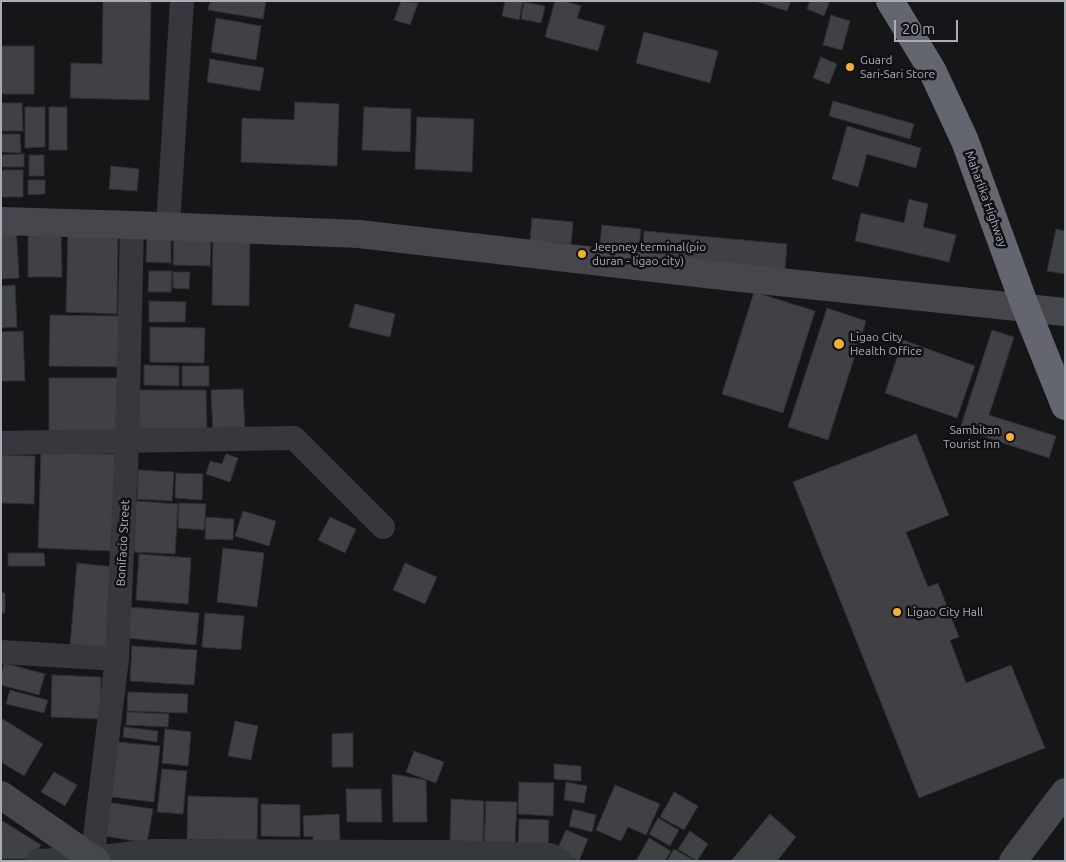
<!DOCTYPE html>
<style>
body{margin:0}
#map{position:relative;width:1066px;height:862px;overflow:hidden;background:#161618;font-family:Ubuntu,sans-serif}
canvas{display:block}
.frame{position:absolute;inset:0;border:2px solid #a8adb8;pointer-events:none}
.scale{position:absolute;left:894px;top:20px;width:64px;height:22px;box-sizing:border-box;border:2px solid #a8adb8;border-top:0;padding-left:6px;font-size:15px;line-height:18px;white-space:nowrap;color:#a8adb8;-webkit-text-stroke:4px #111113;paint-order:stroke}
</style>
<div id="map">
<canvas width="1066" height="862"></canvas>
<div class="frame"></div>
<div class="scale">20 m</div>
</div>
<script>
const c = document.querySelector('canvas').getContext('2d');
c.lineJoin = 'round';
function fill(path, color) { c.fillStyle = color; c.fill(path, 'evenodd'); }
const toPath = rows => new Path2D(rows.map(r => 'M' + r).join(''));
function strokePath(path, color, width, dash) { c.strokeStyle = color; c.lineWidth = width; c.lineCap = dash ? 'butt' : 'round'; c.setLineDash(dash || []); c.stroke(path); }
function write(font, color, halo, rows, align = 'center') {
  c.font = font + ' Ubuntu,sans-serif'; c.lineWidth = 5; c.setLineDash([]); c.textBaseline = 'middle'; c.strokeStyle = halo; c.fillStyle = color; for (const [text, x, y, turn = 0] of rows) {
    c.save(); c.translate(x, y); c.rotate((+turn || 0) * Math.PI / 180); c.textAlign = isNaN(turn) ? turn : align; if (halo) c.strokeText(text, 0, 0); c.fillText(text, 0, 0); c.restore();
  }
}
const building = toPath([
 [103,1,151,1,149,100,70,98,71,63,102,64,103,1],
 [210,1,266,1,263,19,208,10,210,1],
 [401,1,418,3,410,25,394,20,401,1],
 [505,1,523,1,519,20,502,16,505,1],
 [555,1,564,1,581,6,577,18,605,26,598,51,545,37,555,1],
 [755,1,791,1,787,11,755,1],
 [810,1,830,1,824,16,807,9,810,1],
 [524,2,545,6,541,23,521,19,524,2],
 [831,15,850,21,842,50,823,45,831,15],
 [216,18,261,26,256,60,211,52,216,18],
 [644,32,718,51,710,83,636,63,644,32],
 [1,46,34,46,34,94,1,94,1,46],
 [821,57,837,64,829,84,813,78,821,57],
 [210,59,264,68,260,91,207,82,210,59],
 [833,101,914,124,910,139,829,116,833,101],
 [295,102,339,104,337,166,241,162,242,118,294,120,295,102],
 [1,103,22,103,23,131,1,131,1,103],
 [25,107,45,107,45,147,25,148,25,107],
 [49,107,67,107,67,150,49,150,49,107],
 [364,107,411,109,410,152,362,150,364,107],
 [417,117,474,119,472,172,415,169,417,117],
 [847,126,921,148,916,168,867,154,858,187,832,179,847,126],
 [1,134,20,134,21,153,1,152,1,134],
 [24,154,24,167,1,167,1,155,24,154],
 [29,155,44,155,44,176,29,176,29,155],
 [111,166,139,169,137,191,109,189,111,166],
 [1,170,23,170,23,197,1,197,1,170],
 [28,180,45,180,45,194,28,195,28,180],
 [909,199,928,204,923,227,956,235,949,262,855,241,861,213,904,223,909,199],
 [532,218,573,222,571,244,530,241,532,218],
 [16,224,19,278,1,279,1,225,16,224],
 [602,225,641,229,638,255,599,252,602,225],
 [68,229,118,230,117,314,66,312,68,229],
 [1056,229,1065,231,1065,274,1047,271,1056,229],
 [28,231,61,231,62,277,28,277,28,231],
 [644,231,787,244,785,269,642,256,644,231],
 [147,234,171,235,171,263,146,262,147,234],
 [174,236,211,237,210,266,173,265,174,236],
 [213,241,250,242,249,306,212,305,213,241],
 [149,271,172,271,171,292,148,292,149,271],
 [173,272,190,272,189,289,173,288,173,272],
 [15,285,17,327,1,328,1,286,15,285],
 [754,292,815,311,783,413,722,394,754,292],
 [149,301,186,302,185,322,149,322,149,301],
 [355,304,395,314,390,337,349,327,355,304],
 [827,308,866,321,828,440,788,427,827,308],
 [50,315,122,316,121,367,49,366,50,315],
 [150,327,205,328,204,363,150,362,150,327],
 [992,330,1014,337,989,415,1056,436,1049,458,960,429,992,330],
 [23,331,25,381,1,381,1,332,23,331],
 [903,340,975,366,957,418,885,393,903,340],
 [144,365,179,366,179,386,144,385,144,365],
 [182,366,209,366,209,386,182,386,182,366],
 [49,378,123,378,123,431,49,431,49,378],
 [243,389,245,433,213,434,211,390,243,389],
 [132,390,206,390,207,434,132,435,132,390],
 [916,434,949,515,906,532,928,587,938,583,959,637,950,640,966,683,1011,665,1045,748,919,798,793,482,916,434],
 [41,452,115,454,112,551,38,548,41,452],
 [226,454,238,458,230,482,206,474,210,461,222,464,226,454],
 [1,455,35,456,34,504,1,503,1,455],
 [138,470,174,472,172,501,137,499,138,470],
 [176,473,203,474,202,500,175,498,176,473],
 [136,501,178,504,175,554,134,552,136,501],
 [179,503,206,504,204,530,178,528,179,503],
 [243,511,276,521,269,546,235,536,243,511],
 [206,517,234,519,233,540,205,539,206,517],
 [330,517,356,529,345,553,318,540,330,517],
 [223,548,264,553,257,607,217,602,223,548],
 [8,553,44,553,45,566,8,566,8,553],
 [139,554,191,558,188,604,136,600,139,554],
 [77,563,114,567,107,650,70,646,77,563],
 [405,563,437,577,425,604,393,590,405,563],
 [1,593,5,593,5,613,1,613,1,593],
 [130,607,199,613,196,645,127,638,130,607],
 [205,613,244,616,241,650,202,647,205,613],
 [132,646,197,650,194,685,130,681,132,646],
 [4,663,45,674,39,695,1,685,1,675,4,663],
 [52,675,101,677,100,719,51,717,52,675],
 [10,690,48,700,44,713,6,704,10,690],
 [128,692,188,694,187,713,127,711,128,692],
 [127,712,169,714,168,727,126,725,127,712],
 [1,718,43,744,24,776,1,762,1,718],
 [235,721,258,726,251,760,228,756,235,721],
 [124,727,158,731,157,742,123,737,124,727],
 [165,729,191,732,188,766,162,763,165,729],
 [353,733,353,767,332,767,332,734,353,733],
 [117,742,160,746,154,802,111,797,117,742],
 [414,751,444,762,436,783,406,772,414,751],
 [554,764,581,766,581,781,554,779,554,764],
 [162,769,187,771,183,814,157,812,162,769],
 [54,772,77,785,65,806,41,792,54,772],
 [392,774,426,780,427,822,393,822,392,774],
 [519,782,554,783,553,816,518,814,519,782],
 [566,782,587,786,584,803,564,800,566,782],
 [615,785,660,804,646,835,628,827,621,841,596,830,615,785],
 [346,789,381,789,382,822,347,822,346,789],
 [674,792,698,806,684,830,660,817,674,792],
 [188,796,258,798,257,841,187,839,188,796],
 [451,799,484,801,483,842,450,841,451,799],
 [486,801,517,802,515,844,484,843,486,801],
 [105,802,153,809,147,843,99,835,105,802],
 [261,804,300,805,300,837,261,836,261,804],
 [573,809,596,815,592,832,569,826,573,809],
 [339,814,340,847,313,848,313,836,304,837,303,816,339,814],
 [770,814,796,837,777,861,731,861,770,814],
 [658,818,679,830,670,846,649,834,658,818],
 [519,819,549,820,548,847,518,846,519,819],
 [1,820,41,845,32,859,1,859,1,820],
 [566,830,588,839,579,861,556,852,566,830],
 [690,831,708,844,697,861,678,849,690,831],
 [649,838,671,851,665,861,636,861,649,838],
 [674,849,695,861,667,861,674,849]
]);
fill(building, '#404145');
strokePath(building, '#303034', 1);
strokePath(toPath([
 [168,226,182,1],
 [1,443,294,438,383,527],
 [1,652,117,659],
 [37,861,92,858,153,851,440,852,550,855,561,861],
 [92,861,117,659,127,442,132,225]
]), '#37383d', 24);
strokePath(toPath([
 [1,221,132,225,359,234,732,277,1065,312],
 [1,795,96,861],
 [1013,861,1065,792]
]), '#45474d', 28);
strokePath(toPath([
 [890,1,932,70,965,141,1025,306,1065,406]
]), '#63666e', 28);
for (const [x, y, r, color] of [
 [850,67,5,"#f2b134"],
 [582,254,5,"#f2b134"],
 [839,344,6,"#f2b134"],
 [1010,437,5,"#f2b134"],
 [897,612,5,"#f2b134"]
]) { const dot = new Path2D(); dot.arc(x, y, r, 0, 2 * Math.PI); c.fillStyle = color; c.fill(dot); strokePath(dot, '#111113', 2); }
write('12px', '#a8adb8', '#111113', [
 ["Guard",860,60],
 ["Sari-Sari Store",860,74],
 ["Jeepney terminal(pio",592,247],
 ["duran - ligao city)",592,261],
 ["Ligao City",850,337],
 ["Health Office",850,351],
 ["Sambitan",1000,430,"right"],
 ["Tourist Inn",1000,444,"right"],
 ["Ligao City Hall",907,612]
], 'left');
write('12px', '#a8adb8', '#111113', [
 ["Maharlika Highway",986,199,70],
 ["Bonifacio Street",123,543,-87]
]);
</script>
